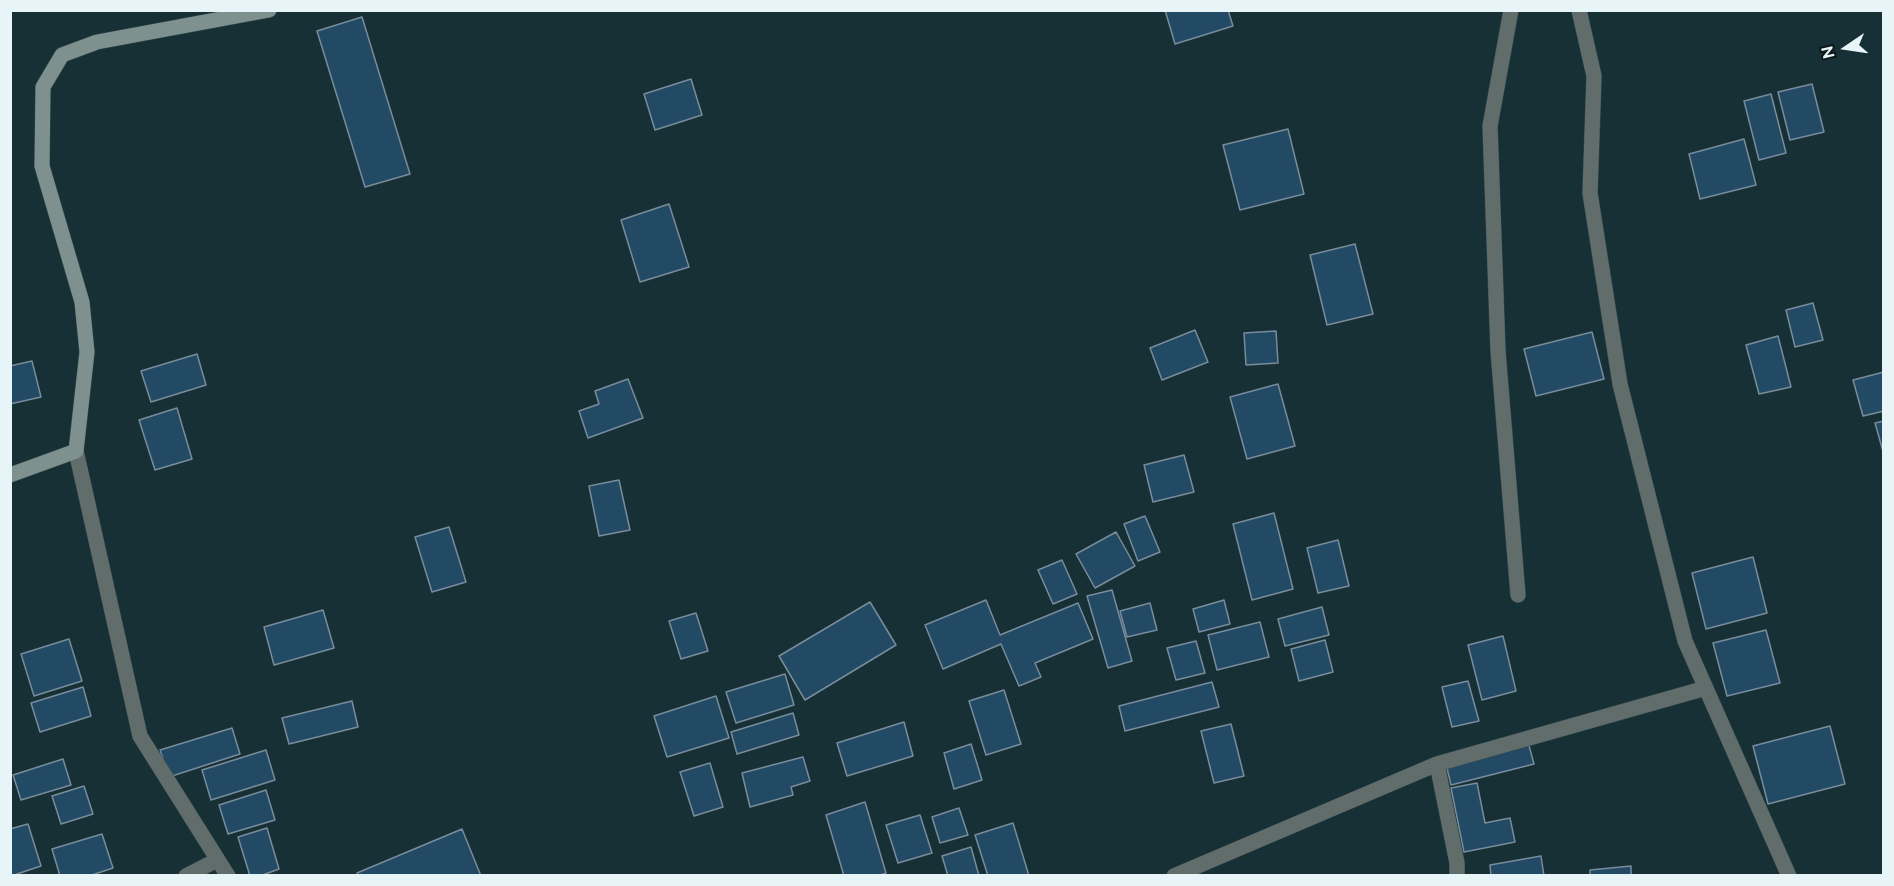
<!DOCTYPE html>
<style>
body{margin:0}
#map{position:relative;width:1894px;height:886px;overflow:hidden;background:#173035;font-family:Raleway,sans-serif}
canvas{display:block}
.frame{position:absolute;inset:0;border:12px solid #e7f5f8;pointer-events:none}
.north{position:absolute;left:1816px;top:18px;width:60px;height:60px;-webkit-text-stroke:4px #0c1618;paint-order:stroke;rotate:257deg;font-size:16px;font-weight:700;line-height:24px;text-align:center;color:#e7f5f8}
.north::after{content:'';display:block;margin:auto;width:21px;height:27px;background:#e7f5f8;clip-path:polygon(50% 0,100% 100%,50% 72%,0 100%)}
</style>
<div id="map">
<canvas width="1894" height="886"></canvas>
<div class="frame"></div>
<div class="north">N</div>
</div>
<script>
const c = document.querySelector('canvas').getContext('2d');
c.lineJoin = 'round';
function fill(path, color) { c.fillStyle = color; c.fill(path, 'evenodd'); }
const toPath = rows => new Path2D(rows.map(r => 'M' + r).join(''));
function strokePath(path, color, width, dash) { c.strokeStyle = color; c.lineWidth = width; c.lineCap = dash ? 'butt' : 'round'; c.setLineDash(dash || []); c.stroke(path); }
const building = toPath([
 [1165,10,1228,10,1233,26,1175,44,1165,10],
 [362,17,410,174,365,187,317,31,362,17],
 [691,79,702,115,655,130,644,94,691,79],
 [1812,84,1824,132,1790,140,1778,92,1812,84],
 [1771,94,1786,153,1759,160,1744,101,1771,94],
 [1288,129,1304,194,1240,210,1223,145,1288,129],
 [1744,139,1756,185,1700,199,1689,154,1744,139],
 [669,204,689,267,640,282,621,220,669,204],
 [1355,244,1373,314,1327,325,1310,255,1355,244],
 [1813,303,1823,340,1795,347,1786,310,1813,303],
 [1195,330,1208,362,1162,380,1150,348,1195,330],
 [1276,331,1278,363,1246,365,1244,333,1276,331],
 [1592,332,1604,379,1536,396,1524,349,1592,332],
 [1778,336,1791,387,1759,394,1746,345,1778,336],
 [197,354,206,385,151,402,141,371,197,354],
 [32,361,41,397,10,404,10,366,32,361],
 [1884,372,1884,411,1863,416,1853,380,1884,372],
 [628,379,643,418,588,438,579,411,599,404,595,391,628,379],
 [1278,384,1295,446,1247,459,1230,397,1278,384],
 [177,408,192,459,155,470,139,420,177,408],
 [1884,421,1884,455,1875,423,1884,421],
 [1184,455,1194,492,1153,502,1144,465,1184,455],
 [619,480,630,530,599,536,589,486,619,480],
 [1274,513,1293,589,1252,600,1233,524,1274,513],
 [1145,516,1160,552,1138,561,1124,524,1145,516],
 [449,527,466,582,432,592,415,537,449,527],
 [1116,532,1135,566,1095,588,1076,554,1116,532],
 [1338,540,1349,586,1318,593,1307,548,1338,540],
 [1753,557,1767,613,1706,629,1692,573,1753,557],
 [1062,560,1077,594,1053,604,1038,570,1062,560],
 [1112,590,1132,661,1108,668,1087,596,1112,590],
 [986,600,1000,635,1078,603,1093,639,1035,663,1041,677,1019,686,1001,644,943,669,925,625,986,600],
 [1224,600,1230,624,1199,632,1193,609,1224,600],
 [870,602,896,645,805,700,779,656,870,602],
 [1150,603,1157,630,1127,637,1120,611,1150,603],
 [1322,607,1329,635,1285,646,1278,619,1322,607],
 [323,610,334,648,274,665,264,627,323,610],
 [696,613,708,651,681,659,669,621,696,613],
 [1260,622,1269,657,1217,670,1208,635,1260,622],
 [1766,630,1780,683,1727,696,1713,643,1766,630],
 [1503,636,1516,691,1482,700,1468,645,1503,636],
 [69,639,82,681,34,696,21,654,69,639],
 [1325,640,1333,672,1299,681,1291,649,1325,640],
 [1196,641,1205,673,1176,680,1167,648,1196,641],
 [785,674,794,705,736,723,726,692,785,674],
 [1468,681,1479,721,1452,727,1442,687,1468,681],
 [1212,682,1219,707,1125,731,1119,706,1212,682],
 [83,687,91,716,40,732,31,703,83,687],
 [1004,690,1021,744,986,755,969,701,1004,690],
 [716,696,729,738,667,757,654,716,716,696],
 [352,701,358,727,289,744,282,718,352,701],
 [793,713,799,735,737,754,731,732,793,713],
 [904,722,913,756,847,776,837,743,904,722],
 [1231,724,1244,776,1214,783,1201,731,1231,724],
 [1830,726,1845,784,1768,804,1753,746,1830,726],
 [232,728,240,754,169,777,160,750,232,728],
 [1528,742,1534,764,1451,785,1446,764,1528,742],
 [971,744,982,780,954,789,944,753,971,744],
 [266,750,275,780,211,800,202,770,266,750],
 [803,757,810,781,791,787,793,795,750,807,742,773,803,757],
 [63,759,71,785,21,800,13,775,63,759],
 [710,763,723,807,694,816,680,772,710,763],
 [1477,783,1485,823,1510,818,1515,842,1464,852,1451,788,1477,783],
 [84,786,93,814,61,824,52,796,84,786],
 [266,790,275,820,228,834,219,805,266,790],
 [865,802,886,873,878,876,844,876,826,815,865,802],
 [959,808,968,835,940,843,932,817,959,808],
 [920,815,932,853,898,863,886,825,920,815],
 [1013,823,1029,876,988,876,975,835,1013,823],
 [28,824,41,866,11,876,10,829,28,824],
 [267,828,279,869,260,876,250,876,238,837,267,828],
 [462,829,481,876,358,876,357,873,462,829],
 [102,834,113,868,89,876,60,876,52,849,102,834],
 [971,847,979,876,948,876,942,856,971,847],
 [1541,856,1544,876,1491,876,1490,865,1541,856],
 [1631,866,1631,876,1590,876,1590,870,1631,866]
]);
fill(building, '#224a64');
strokePath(building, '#798c9b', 1.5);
const minor = toPath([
 [1511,10,1490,126,1498,351,1518,595],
 [1579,10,1594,76,1590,193,1620,384,1685,641,1789,876],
 [76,451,140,736,228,876],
 [1437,764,1457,863,1457,876],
 [186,876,217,860],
 [1174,876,1437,764,1706,688]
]);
const secondary = toPath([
 [10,475,76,451,87,352,82,302,42,166,43,87,62,55,97,42,269,10]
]);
strokePath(minor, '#344c50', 16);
strokePath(secondary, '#344c50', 16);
strokePath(minor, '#616d6b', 15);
strokePath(secondary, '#7f918e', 15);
</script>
